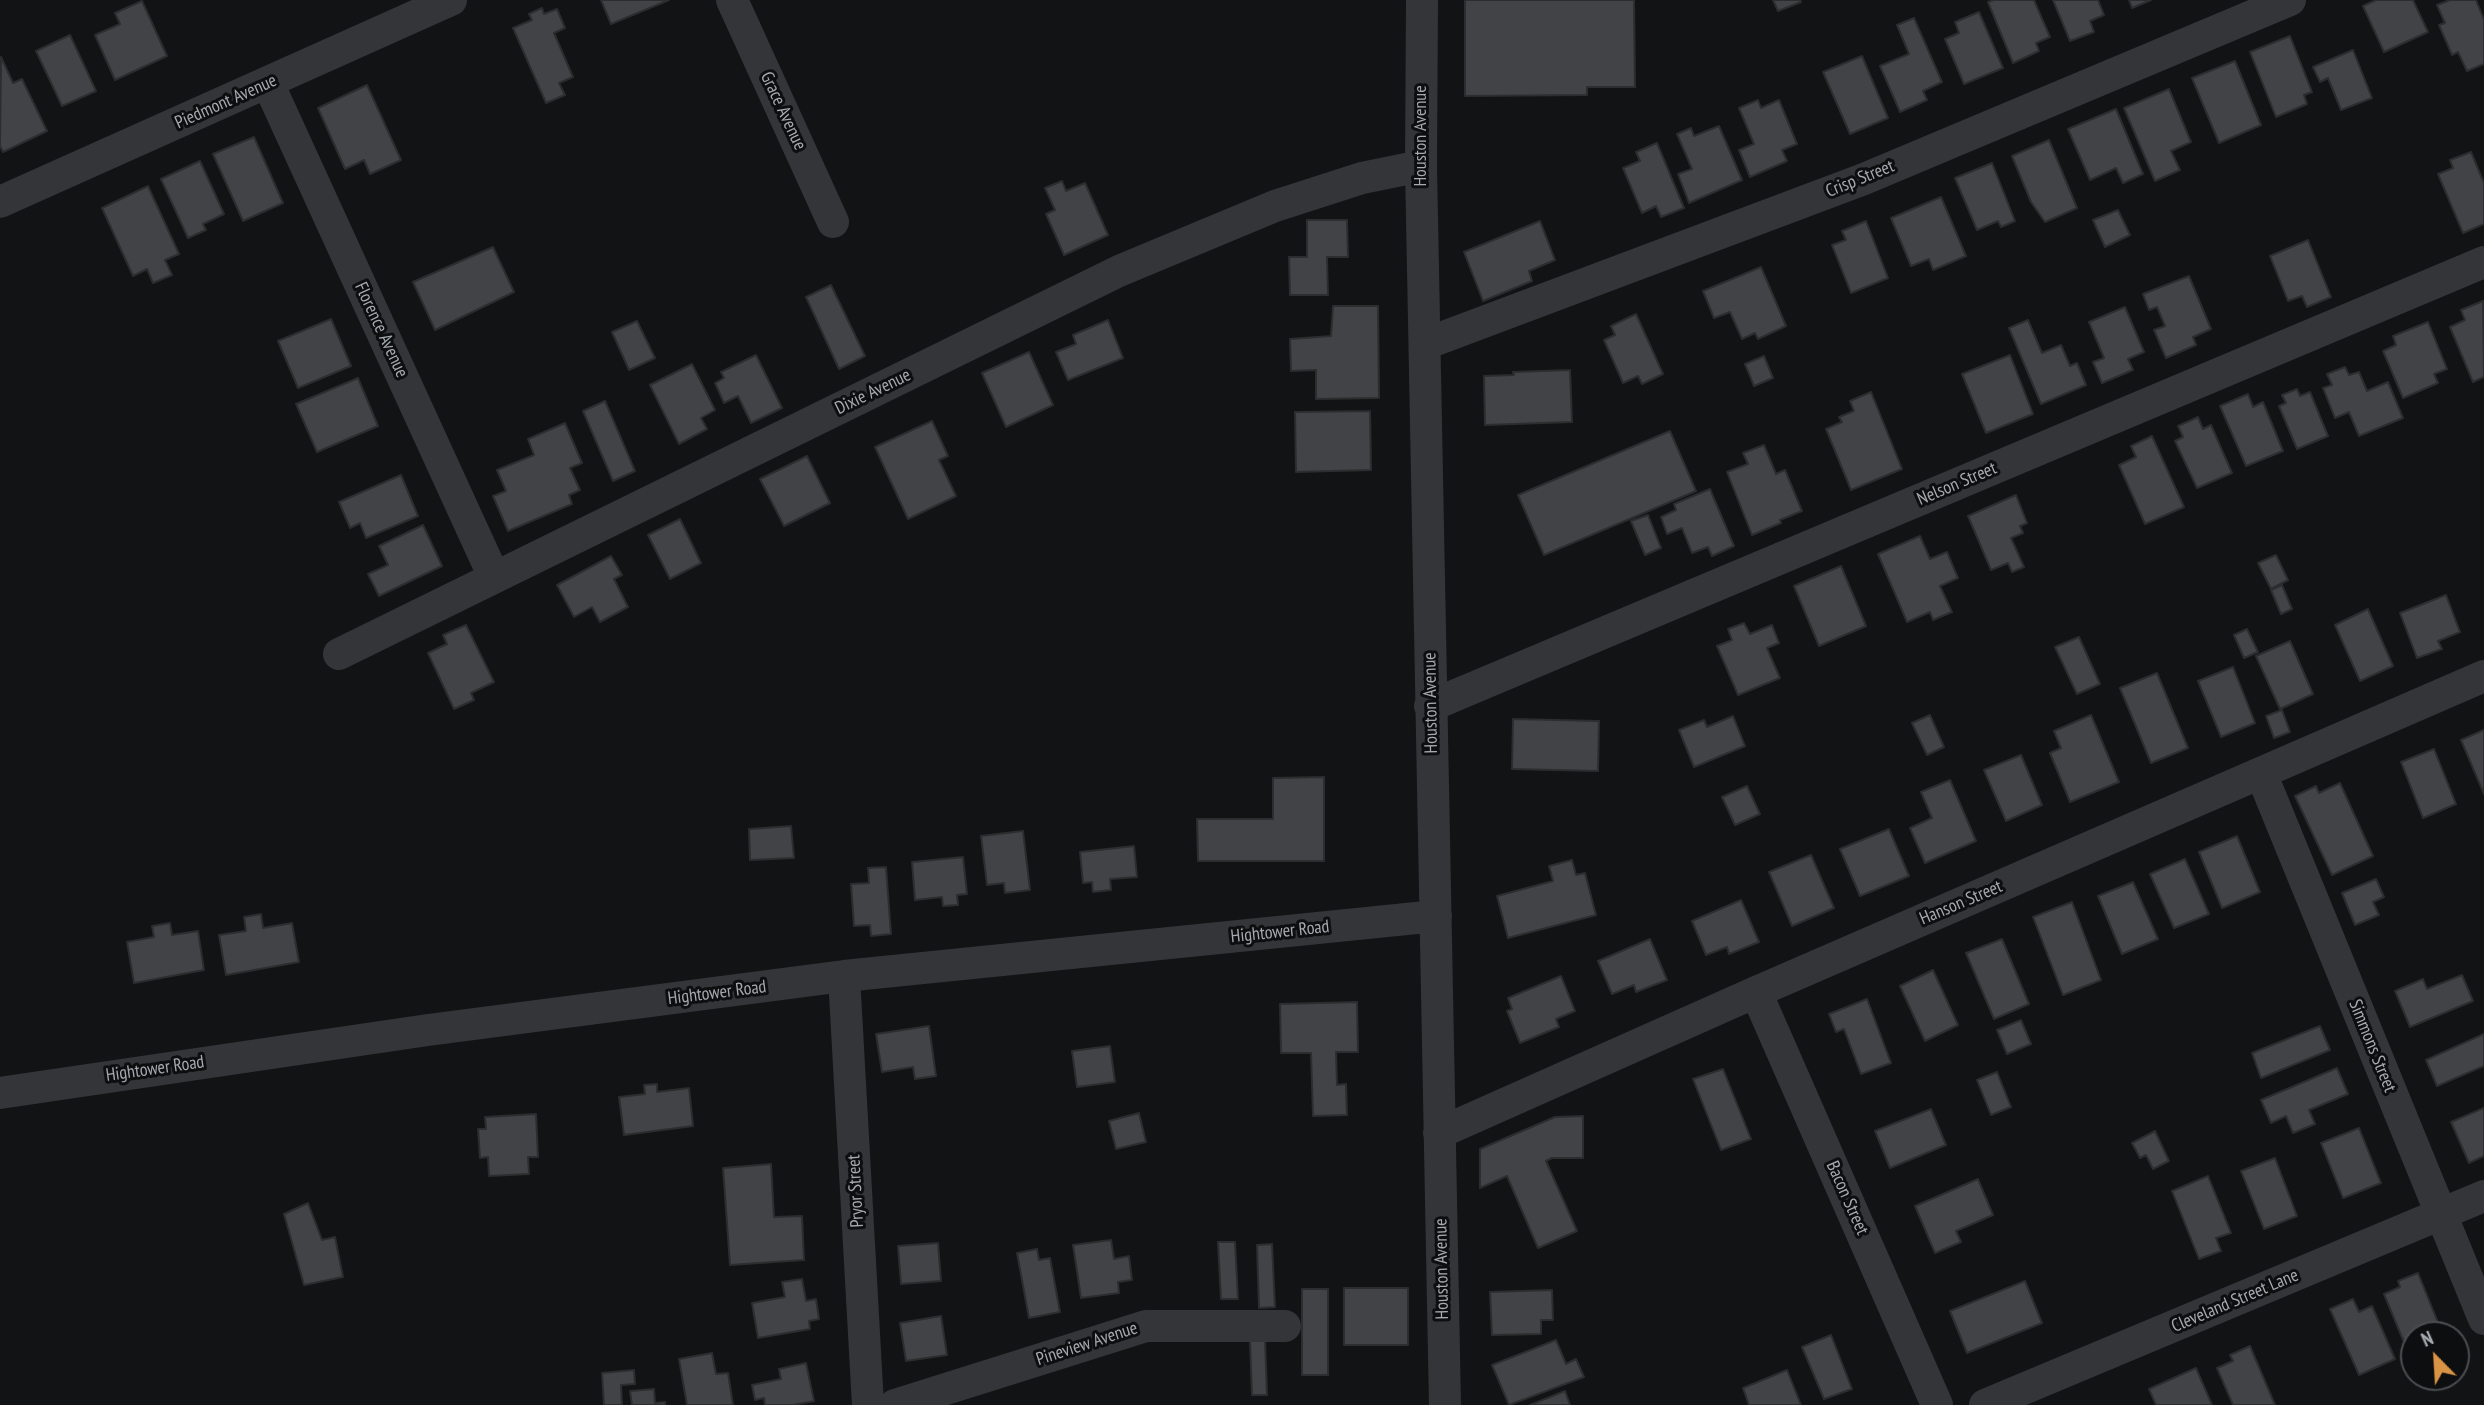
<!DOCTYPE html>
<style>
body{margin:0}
#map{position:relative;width:2484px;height:1405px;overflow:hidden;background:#121314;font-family:"PT Sans Narrow",sans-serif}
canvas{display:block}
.north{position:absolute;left:2400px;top:1321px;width:70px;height:70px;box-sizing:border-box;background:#0d0e0f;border:2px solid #4a4d50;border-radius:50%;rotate:336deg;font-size:19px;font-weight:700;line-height:28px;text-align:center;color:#a6abb2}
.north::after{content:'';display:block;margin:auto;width:24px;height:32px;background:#d99345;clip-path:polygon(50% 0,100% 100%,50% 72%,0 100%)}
</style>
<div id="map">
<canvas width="2484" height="1405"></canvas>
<div class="north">N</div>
</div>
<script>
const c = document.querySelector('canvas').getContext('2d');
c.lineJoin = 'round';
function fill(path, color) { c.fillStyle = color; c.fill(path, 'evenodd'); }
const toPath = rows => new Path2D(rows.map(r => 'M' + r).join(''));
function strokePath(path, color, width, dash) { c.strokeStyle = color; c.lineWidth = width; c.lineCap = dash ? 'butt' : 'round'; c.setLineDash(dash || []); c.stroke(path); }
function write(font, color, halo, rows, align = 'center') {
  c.font = font + ' "PT Sans Narrow",sans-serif'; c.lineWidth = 6; c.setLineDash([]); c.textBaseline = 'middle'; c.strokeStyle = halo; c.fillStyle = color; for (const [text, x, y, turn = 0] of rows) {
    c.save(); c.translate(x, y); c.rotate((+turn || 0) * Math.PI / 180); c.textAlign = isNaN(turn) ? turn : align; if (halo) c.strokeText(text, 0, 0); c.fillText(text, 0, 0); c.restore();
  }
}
const building = toPath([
 [601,0,669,0,611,24,601,0],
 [1465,0,1634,0,1635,87,1587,87,1587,95,1465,96,1465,0],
 [1773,0,1800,0,1801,2,1778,11,1773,0],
 [1994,0,2034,0,2050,37,2036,43,2039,51,2013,63,1988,2,1994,0],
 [2053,0,2098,0,2104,15,2090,21,2094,32,2070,41,2053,0],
 [2129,0,2151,0,2132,8,2129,0],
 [2376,0,2413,0,2428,32,2384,52,2363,6,2376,0],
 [2450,0,2476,0,2484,20,2484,64,2467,71,2458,52,2452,55,2439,25,2445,23,2437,5,2450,0],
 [142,1,167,56,115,80,95,35,120,24,115,13,142,1],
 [542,8,544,14,557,9,565,28,554,33,573,77,559,83,565,95,546,103,513,28,532,20,529,14,542,8],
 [1979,12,2003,68,1964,84,1945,39,1959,33,1955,22,1979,12],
 [1914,18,1942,82,1923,91,1927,100,1900,112,1880,66,1909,54,1897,25,1914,18],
 [70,35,96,91,62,106,36,51,70,35],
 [2290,36,2312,92,2304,95,2307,104,2276,117,2250,52,2290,36],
 [2353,50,2372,98,2341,110,2328,78,2320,82,2313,67,2353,50],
 [1862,56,1888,118,1850,134,1823,72,1862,56],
 [1,57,13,83,22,79,47,131,3,152,0,146,1,57],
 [2235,61,2261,125,2219,143,2192,78,2235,61],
 [367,85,401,160,370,174,364,160,345,169,318,108,367,85],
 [2169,89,2191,142,2171,151,2180,170,2155,181,2124,108,2169,89],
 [1758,100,1761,108,1779,100,1797,144,1782,150,1787,161,1750,177,1739,150,1754,144,1739,108,1758,100],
 [2116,109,2143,174,2123,183,2116,168,2090,180,2068,129,2116,109],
 [1719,126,1742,180,1689,203,1678,174,1692,169,1677,134,1691,128,1694,136,1719,126],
 [254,137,283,203,243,221,213,154,254,137],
 [2049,140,2077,208,2045,222,2031,202,2012,156,2049,140],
 [1657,143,1684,208,1661,217,1656,206,1642,213,1623,168,1640,161,1636,152,1657,143],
 [2471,152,2484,183,2484,224,2463,233,2438,174,2453,168,2450,160,2471,152],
 [200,161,224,214,203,224,206,230,188,238,161,179,200,161],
 [1992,163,2015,221,2001,227,1998,221,1977,230,1955,178,1992,163],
 [1062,181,1066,191,1085,183,1108,235,1064,255,1046,214,1055,210,1045,188,1062,181],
 [148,186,179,254,165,260,172,275,153,283,147,269,133,276,102,208,148,186],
 [1941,197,1966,256,1933,270,1929,259,1911,266,1891,218,1941,197],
 [2118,210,2130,235,2105,247,2093,220,2118,210],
 [1307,220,1347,220,1348,257,1327,257,1328,295,1290,295,1289,257,1307,257,1307,220],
 [1540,221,1555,260,1529,271,1532,281,1483,301,1464,252,1540,221],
 [1866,221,1888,278,1851,293,1832,245,1846,240,1842,231,1866,221],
 [2308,240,2331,297,2307,307,2302,296,2288,301,2270,256,2308,240],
 [493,247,514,292,435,330,413,282,493,247],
 [1761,267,1786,326,1758,339,1755,333,1742,339,1730,312,1714,318,1703,291,1761,267],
 [2189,276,2211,329,2193,337,2196,345,2166,358,2154,330,2165,326,2157,307,2149,310,2143,294,2189,276],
 [831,285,865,356,839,369,806,297,831,285],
 [2483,301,2484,377,2473,382,2450,327,2465,320,2461,310,2483,301],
 [1333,306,1378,306,1379,398,1316,399,1316,370,1291,371,1290,339,1331,336,1333,306],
 [2125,307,2144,352,2128,359,2133,370,2102,383,2093,362,2104,358,2089,322,2125,307],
 [1636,314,1663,374,1642,384,1638,376,1623,383,1604,340,1615,335,1611,326,1636,314],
 [331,319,351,366,298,388,278,341,331,319],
 [1108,320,1123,358,1068,380,1056,352,1076,344,1073,335,1108,320],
 [2028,320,2042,353,2061,345,2070,366,2077,363,2086,385,2041,404,2009,328,2028,320],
 [637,321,655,358,629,370,612,332,637,321],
 [2428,322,2447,369,2434,374,2438,383,2403,398,2383,351,2396,345,2393,336,2428,322],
 [1029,352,1053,405,1006,427,982,373,1029,352],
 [756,355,782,408,751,423,738,396,724,403,715,383,724,378,721,372,756,355],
 [2010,355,2033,414,1986,433,1962,374,2010,355],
 [1764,356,1773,378,1754,386,1745,364,1764,356],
 [692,364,715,410,701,418,707,429,679,444,650,385,692,364],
 [2345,367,2349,375,2359,372,2367,391,2388,382,2403,418,2359,436,2349,412,2335,418,2323,388,2332,385,2327,374,2345,367],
 [1570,370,1572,422,1485,425,1484,376,1514,375,1513,372,1570,370],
 [358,378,378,426,317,452,296,404,358,378],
 [2297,389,2300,396,2310,392,2328,436,2297,449,2279,406,2286,403,2282,395,2297,389],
 [1871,392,1902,469,1851,490,1826,429,1842,422,1839,417,1854,411,1850,401,1871,392],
 [2248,394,2253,407,2263,402,2283,451,2246,466,2220,406,2248,394],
 [605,401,635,471,613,481,583,411,605,401],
 [1370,411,1371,470,1296,472,1295,412,1370,411],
 [2198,417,2203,429,2211,425,2232,473,2197,488,2175,441,2183,437,2178,426,2198,417],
 [932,421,948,456,939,460,956,496,908,519,875,447,932,421],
 [565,423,582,463,570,468,580,490,569,495,572,504,508,531,493,496,506,491,497,470,534,455,528,439,565,423],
 [1670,431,1696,491,1544,555,1518,495,1670,431],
 [2152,436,2184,507,2145,524,2119,465,2136,457,2131,446,2152,436],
 [1764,445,1776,474,1785,470,1802,511,1780,520,1781,523,1752,535,1727,472,1748,464,1743,453,1764,445],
 [807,456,830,503,784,526,760,479,807,456],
 [401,475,418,516,366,538,360,523,350,528,339,502,401,475],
 [1710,489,1734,546,1712,556,1708,547,1692,553,1682,528,1667,534,1661,517,1676,510,1674,504,1710,489],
 [2016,495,2027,523,2020,526,2023,533,2011,538,2024,567,2012,572,2008,563,1991,570,1968,516,2016,495],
 [1648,515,1661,548,1645,555,1631,521,1648,515],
 [680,519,701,563,670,579,648,535,680,519],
 [423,525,442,566,379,596,368,574,388,565,379,546,423,525],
 [1920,536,1930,559,1947,552,1958,578,1940,586,1952,612,1933,620,1930,612,1907,622,1878,554,1920,536],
 [2276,555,2288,580,2271,589,2258,563,2276,555],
 [611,556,622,575,614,579,628,607,600,622,592,607,574,617,557,585,611,556],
 [1841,566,1866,626,1819,646,1794,586,1841,566],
 [2282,585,2292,609,2281,614,2271,590,2282,585],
 [2446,595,2460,632,2438,641,2442,649,2417,658,2400,613,2446,595],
 [2368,609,2393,666,2360,681,2335,625,2368,609],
 [1744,623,1750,634,1772,625,1779,643,1767,648,1780,678,1738,695,1717,646,1732,640,1728,629,1744,623],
 [466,625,494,682,471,693,474,700,454,709,428,653,447,644,443,635,466,625],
 [2247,629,2258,652,2244,658,2234,635,2247,629],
 [2079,637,2100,684,2077,694,2055,647,2079,637],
 [2290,641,2313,694,2280,709,2256,656,2290,641],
 [2233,667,2255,723,2221,737,2198,681,2233,667],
 [2157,673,2188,748,2151,763,2120,688,2157,673],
 [2282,710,2290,732,2274,738,2266,716,2282,710],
 [1930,715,1944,747,1927,755,1912,723,1930,715],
 [2091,715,2119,782,2070,802,2050,753,2061,748,2054,731,2091,715],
 [1733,716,1745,746,1694,767,1679,730,1704,720,1707,727,1733,716],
 [1513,719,1599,721,1598,771,1512,769,1513,719],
 [2484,730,2484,794,2461,740,2484,730],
 [2434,749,2456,804,2423,818,2401,762,2434,749],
 [2021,755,2042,805,2006,821,1984,770,2021,755],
 [1324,777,1324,861,1198,861,1197,819,1273,819,1273,778,1324,777],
 [1950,780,1976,841,1925,863,1910,828,1932,818,1921,792,1950,780],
 [2340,783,2373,856,2332,875,2295,796,2316,786,2319,793,2340,783],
 [1747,786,1760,814,1735,825,1722,797,1747,786],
 [791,826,794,858,750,860,749,829,791,826],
 [1889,829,1909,876,1860,896,1840,849,1889,829],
 [1023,831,1030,890,1005,893,1004,883,987,885,981,836,1023,831],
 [2237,836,2260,892,2222,908,2199,852,2237,836],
 [1134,846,1137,877,1110,879,1111,890,1093,892,1092,882,1083,883,1080,852,1134,846],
 [1811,855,1834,908,1792,926,1769,872,1811,855],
 [963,857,967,894,957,895,958,905,943,906,942,897,915,900,912,862,963,857],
 [2185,859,2209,914,2174,928,2150,874,2185,859],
 [1572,860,1576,875,1585,873,1596,915,1508,938,1497,896,1553,881,1549,866,1572,860],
 [886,867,891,934,871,936,870,925,854,926,851,884,869,883,868,868,886,867],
 [2376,879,2384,897,2373,902,2379,915,2355,925,2342,893,2376,879],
 [2133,882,2158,939,2122,954,2098,896,2133,882],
 [1741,900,1759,942,1729,954,1727,947,1706,955,1692,921,1741,900],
 [2072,902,2101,980,2063,995,2033,917,2072,902],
 [261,914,263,928,292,923,299,962,226,975,219,935,246,931,244,917,261,914],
 [170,923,172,935,198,931,204,970,134,983,127,942,154,937,152,926,170,923],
 [1650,939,1667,980,1636,992,1634,985,1612,994,1598,961,1650,939],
 [2002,939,2029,1004,1994,1019,1966,953,2002,939],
 [1933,970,1958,1025,1925,1041,1900,986,1933,970],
 [2462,975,2473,1001,2410,1027,2395,991,2423,979,2427,989,2462,975],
 [1561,976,1575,1011,1556,1019,1559,1027,1520,1043,1507,1011,1512,1009,1508,998,1561,976],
 [1867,999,1891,1063,1861,1074,1844,1029,1836,1032,1829,1014,1867,999],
 [1357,1002,1358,1052,1336,1052,1337,1085,1346,1084,1347,1115,1313,1116,1311,1053,1281,1053,1280,1004,1357,1002],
 [2021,1020,2031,1044,2007,1054,1997,1030,2021,1020],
 [929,1026,936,1076,915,1079,913,1067,882,1072,876,1034,929,1026],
 [2320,1026,2330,1050,2261,1078,2252,1053,2320,1026],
 [2484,1034,2484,1066,2437,1086,2426,1060,2484,1034],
 [1110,1046,1115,1082,1077,1087,1072,1051,1110,1046],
 [2337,1068,2348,1094,2309,1110,2315,1124,2293,1133,2286,1116,2271,1123,2261,1100,2337,1068],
 [1723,1069,1751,1139,1721,1150,1693,1079,1723,1069],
 [1997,1072,2011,1107,1991,1115,1977,1080,1997,1072],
 [657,1084,657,1092,689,1088,693,1126,624,1135,619,1097,645,1094,644,1085,657,1084],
 [2484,1108,2484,1156,2469,1163,2451,1122,2484,1108],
 [1931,1109,1946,1145,1890,1168,1875,1131,1931,1109],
 [1139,1113,1146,1142,1116,1149,1109,1121,1139,1113],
 [536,1114,538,1157,528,1157,529,1174,489,1176,488,1157,480,1158,478,1129,486,1129,485,1117,536,1114],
 [1583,1116,1583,1158,1552,1158,1546,1161,1577,1231,1538,1248,1507,1176,1480,1188,1480,1149,1555,1117,1583,1116],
 [2359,1128,2381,1183,2343,1198,2321,1143,2359,1128],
 [2155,1131,2169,1161,2153,1169,2146,1155,2140,1158,2132,1143,2155,1131],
 [2275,1158,2297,1216,2264,1229,2241,1171,2275,1158],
 [771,1164,774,1217,802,1216,804,1260,730,1265,723,1168,771,1164],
 [2208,1176,2231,1233,2216,1238,2221,1251,2199,1259,2172,1191,2208,1176],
 [1978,1179,1993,1215,1956,1231,1961,1242,1935,1253,1915,1206,1978,1179],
 [308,1203,322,1240,335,1237,343,1277,304,1285,284,1214,308,1203],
 [1111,1240,1114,1259,1129,1256,1132,1280,1118,1282,1119,1293,1081,1298,1073,1245,1111,1240],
 [1218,1242,1235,1242,1238,1299,1221,1299,1218,1242],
 [938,1243,941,1281,901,1284,898,1246,938,1243],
 [1272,1244,1275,1307,1259,1308,1257,1245,1272,1244],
 [1037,1249,1039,1260,1050,1258,1060,1312,1029,1318,1017,1253,1037,1249],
 [2418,1273,2439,1325,2403,1340,2384,1294,2400,1287,2398,1281,2418,1273],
 [802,1279,806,1301,816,1299,819,1319,809,1321,810,1329,758,1338,752,1303,785,1297,782,1282,802,1279],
 [2025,1281,2042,1323,1967,1353,1950,1311,2025,1281],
 [1344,1288,1408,1288,1408,1345,1344,1345,1344,1288],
 [1302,1289,1328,1289,1328,1375,1302,1375,1302,1289],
 [1552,1290,1553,1320,1541,1320,1541,1334,1492,1335,1490,1292,1552,1290],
 [2353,1299,2359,1312,2372,1306,2395,1359,2359,1375,2330,1309,2353,1299],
 [941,1316,947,1355,906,1361,900,1323,941,1316],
 [1831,1335,1852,1389,1824,1399,1802,1347,1831,1335],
 [1265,1339,1267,1395,1252,1395,1250,1340,1265,1339],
 [1556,1340,1566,1364,1576,1359,1584,1377,1509,1405,1492,1365,1556,1340],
 [2250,1346,2275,1405,2233,1405,2217,1368,2233,1361,2230,1355,2250,1346],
 [712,1353,716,1374,728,1373,733,1405,687,1405,679,1359,712,1353],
 [806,1363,814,1401,793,1405,765,1405,764,1398,755,1400,752,1385,781,1379,779,1369,806,1363],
 [2196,1368,2212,1405,2156,1405,2149,1389,2196,1368],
 [634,1370,635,1384,621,1385,622,1405,604,1405,602,1373,634,1370],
 [1787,1370,1801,1405,1749,1405,1743,1388,1787,1370],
 [654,1389,655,1403,665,1402,665,1405,632,1405,630,1391,654,1389],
 [1565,1391,1570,1405,1530,1405,1565,1391]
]);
fill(building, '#424346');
strokePath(building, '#2d2d2f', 2);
strokePath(toPath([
 [732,0,833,222],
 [1422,0,1421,166,1445,1405],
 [268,83,494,577],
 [0,202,451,0],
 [1425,344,1864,179,2290,0],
 [339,654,1119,271,1275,206,1362,178,1421,166],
 [1430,706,2484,262],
 [2261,773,2484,1319],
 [844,976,868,1405],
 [1756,992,1937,1405],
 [0,1093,428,1030,844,976,1436,916],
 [1439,1133,1756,992,2484,676],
 [895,1405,1146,1326,1285,1326],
 [1985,1405,2484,1196]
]), '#343538', 32);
write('18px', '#a6abb2', '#0d0e0f', [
 ["Piedmont Avenue",226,102,-24],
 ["Grace Avenue",783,111,65],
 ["Houston Avenue",1421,136,-90],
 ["Crisp Street",1860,179,-22],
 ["Florence Avenue",381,330,65],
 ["Dixie Avenue",873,392,-26],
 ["Nelson Street",1957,484,-23],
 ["Houston Avenue",1431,703,-91],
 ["Hanson Street",1961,903,-23],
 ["Hightower Road",1280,932,-6],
 ["Hightower Road",717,993,-7],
 ["Simmons Street",2372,1046,68],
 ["Hightower Road",155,1069,-8],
 ["Pryor Street",856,1191,-93],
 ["Bacon Street",1847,1198,66],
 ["Houston Avenue",1442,1269,-91],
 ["Cleveland Street Lane",2235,1301,-23],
 ["Pineview Avenue",1087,1344,-18]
]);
</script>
